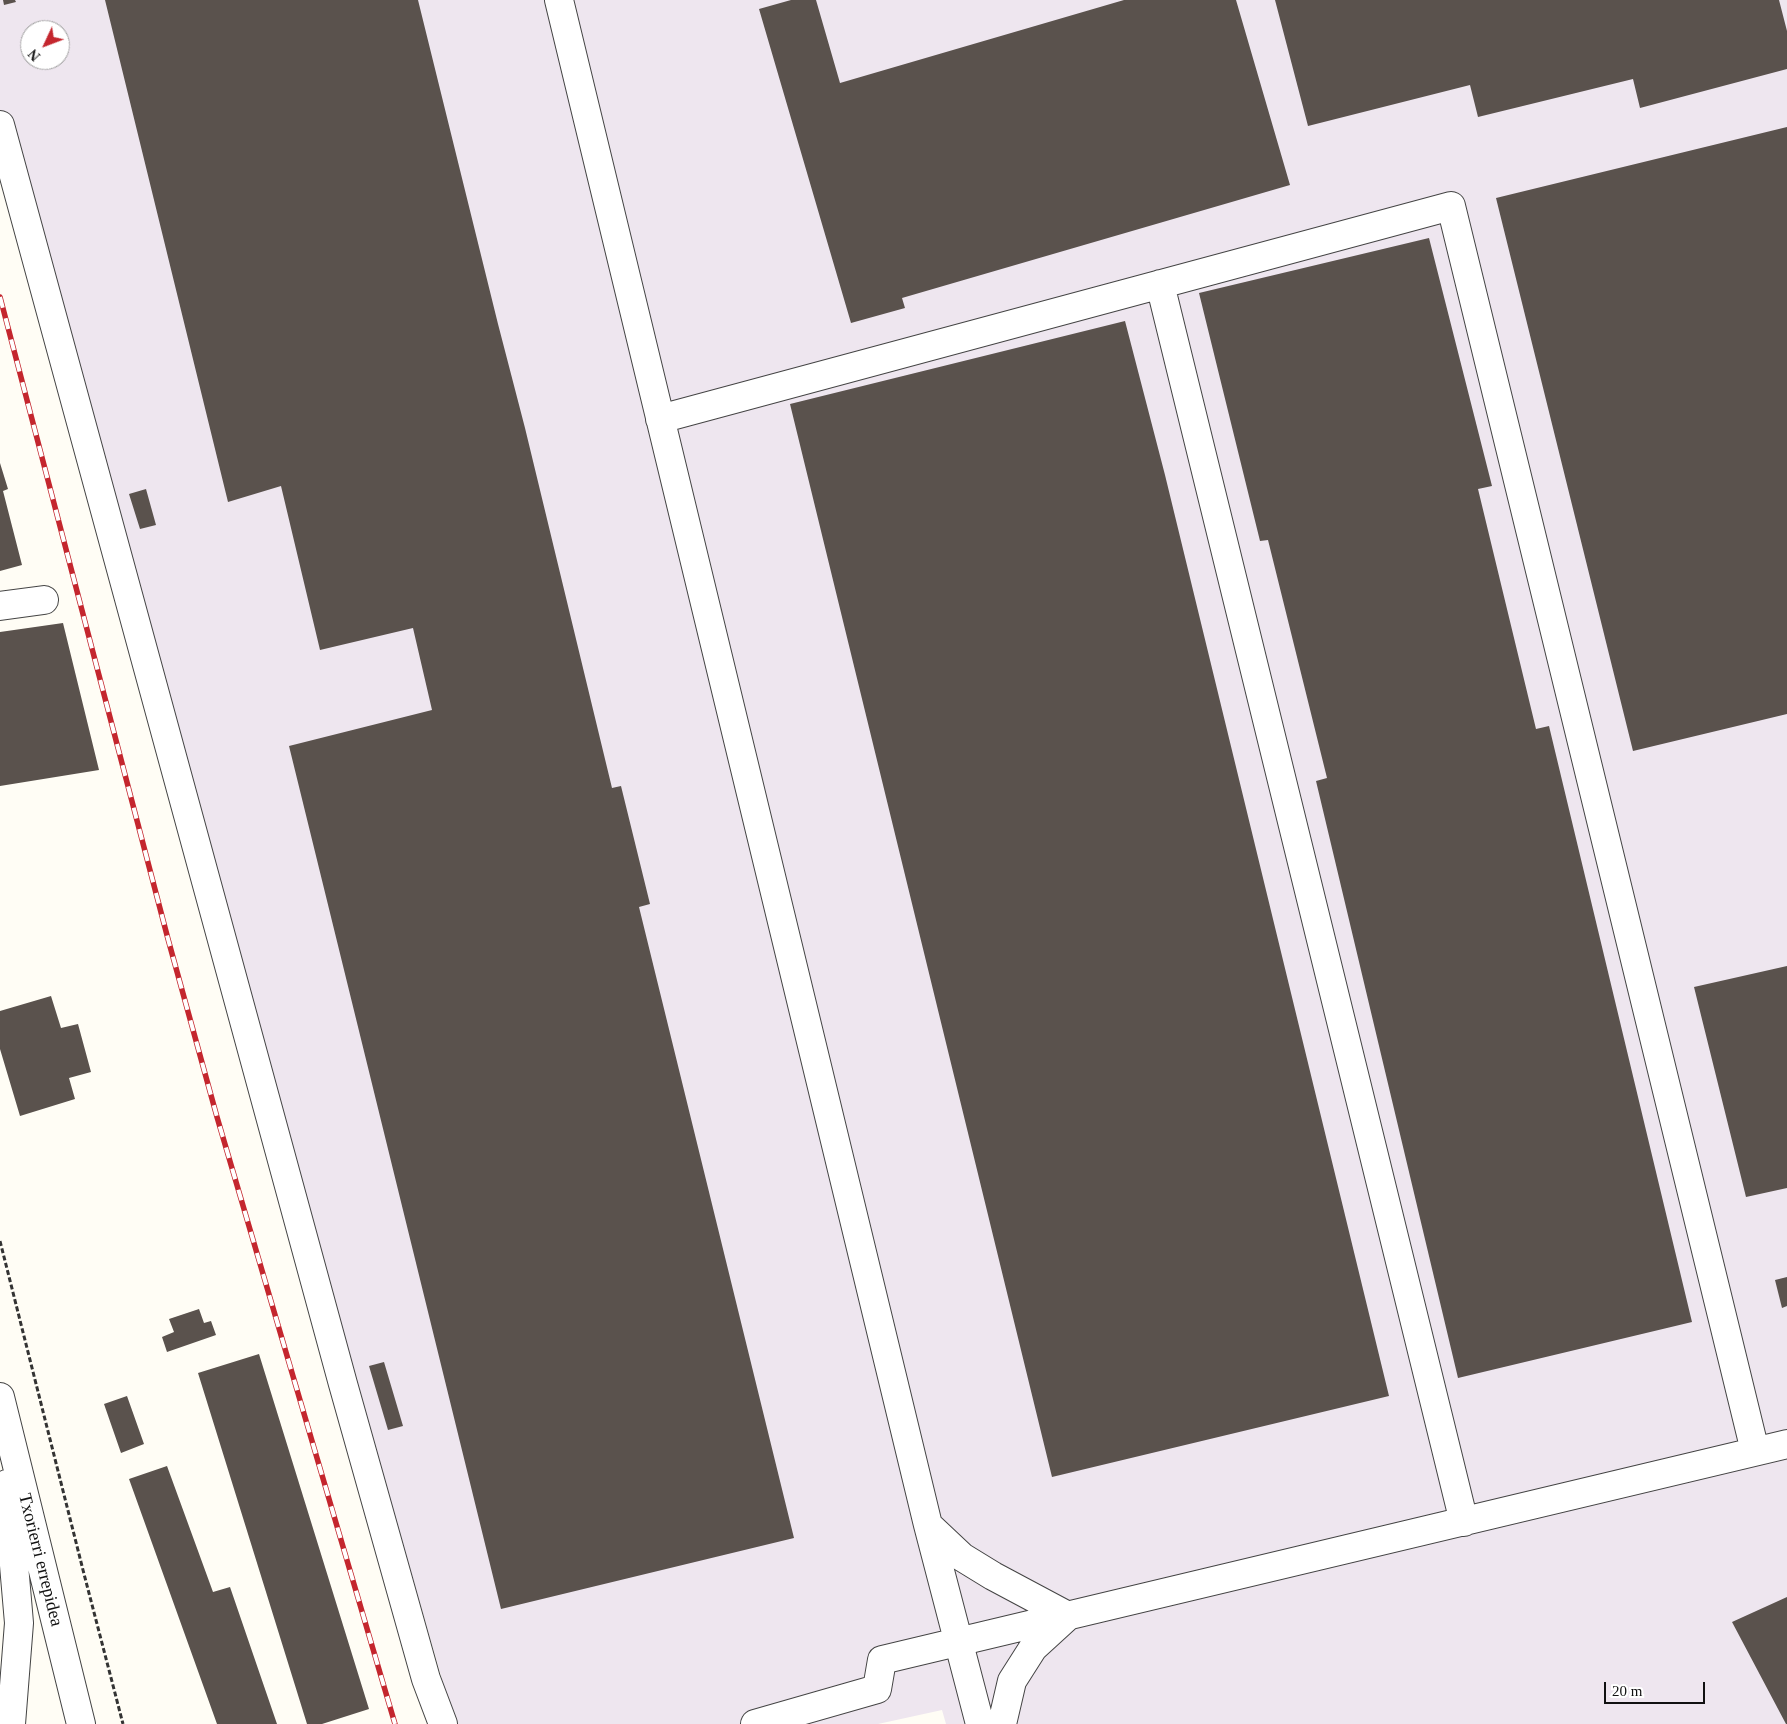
<!DOCTYPE html>
<style>
body{margin:0}
#map{position:relative;width:1787px;height:1724px;overflow:hidden;background:#fffdf5;font-family:Georgia,serif}
canvas{display:block}
.north{position:absolute;left:20px;top:20px;width:50px;height:50px;box-sizing:border-box;background:#fff;border:1px solid #a0a0a0;border-radius:50%;rotate:227deg;font-size:14px;font-weight:700;line-height:20px;text-align:center;color:#111}
.north::after{content:'';display:block;margin:auto;width:18px;height:22px;background:#c4262e;clip-path:polygon(50% 0,100% 100%,50% 72%,0 100%)}
.scale{position:absolute;left:1604px;top:1682px;width:101px;height:22px;box-sizing:border-box;border:2px solid #111;border-top:0;padding-left:6px;font-size:15px;line-height:18px;white-space:nowrap;color:#111;-webkit-text-stroke:4px #fff;paint-order:stroke}
</style>
<div id="map">
<canvas width="1787" height="1724"></canvas>
<div class="north">N</div>
<div class="scale">20 m</div>
</div>
<script>
const c = document.querySelector('canvas').getContext('2d');
c.lineJoin = 'round';
function fill(path, color) { c.fillStyle = color; c.fill(path, 'evenodd'); }
const toPath = rows => new Path2D(rows.map(r => 'M' + r).join(''));
function strokePath(path, color, width, dash) { c.strokeStyle = color; c.lineWidth = width; c.lineCap = dash ? 'butt' : 'round'; c.setLineDash(dash || []); c.stroke(path); }
function write(font, color, halo, rows, align = 'center') {
  c.font = font + ' Georgia,serif'; c.lineWidth = 5; c.setLineDash([]); c.textBaseline = 'middle'; c.strokeStyle = halo; c.fillStyle = color; for (const [text, x, y, turn = 0] of rows) {
    c.save(); c.translate(x, y); c.rotate((+turn || 0) * Math.PI / 180); c.textAlign = isNaN(turn) ? turn : align; if (halo) c.strokeText(text, 0, 0); c.fillText(text, 0, 0); c.restore();
  }
}
fill(toPath([
 [0,0,1787,0,1787,1724,946,1724,942,1710,878,1724,455,1724,0,150],
 [30,30,60,30,60,60,30,60]
]), '#eee6ef');
fill(toPath([
 [3,0,15,0,16,2,4,5],
 [105,0,418,0,498,324,525,428,612,788,621,786,650,904,639,907,794,1538,501,1609,289,746,432,710,413,628,320,650,281,486,228,502],
 [791,0,816,0,840,83,1124,0,1236,0,1290,185,902,298,905,308,851,323,759,9],
 [1275,0,1779,0,1787,31,1787,69,1640,108,1633,79,1478,117,1470,85,1308,126],
 [1787,127,1787,714,1633,751,1496,198],
 [1429,238,1492,486,1478,489,1536,729,1549,726,1692,1322,1458,1378,1316,781,1327,778,1268,540,1260,541,1199,293],
 [1125,321,1165,475,1389,1396,1052,1477,790,404],
 [0,463,8,489,3,491,22,565,0,571],
 [146,489,156,525,140,529,129,494],
 [63,623,99,770,0,786,0,632],
 [1787,966,1787,1188,1746,1197,1694,987],
 [51,996,61,1028,78,1024,91,1072,69,1078,75,1099,20,1116,0,1049,0,1011],
 [1787,1277,1787,1306,1782,1308,1775,1280],
 [199,1309,204,1323,211,1321,216,1335,167,1352,162,1337,174,1332,169,1319],
 [259,1354,369,1709,322,1724,307,1724,198,1373],
 [384,1362,403,1426,388,1430,369,1366],
 [127,1396,144,1444,121,1453,104,1404],
 [167,1466,213,1592,230,1587,277,1724,217,1724,129,1479],
 [1787,1597,1787,1724,1786,1724,1732,1622]
]), '#5a524d');
const minor = toPath([
 [559,0,928,1525,980,1724],
 [0,125,343,1384,426,1679,443,1724],
 [1160,284,1464,1522],
 [660,419,1451,206,1755,1451],
 [0,606,44,600],
 [0,1397,81,1724],
 [7,1484,19,1623,11,1724],
 [928,1525,962,1557,993,1576,1068,1616,1033,1648,1012,1681,1002,1724],
 [755,1724,877,1689,882,1660,1787,1444]
]);
strokePath(minor, '#444', 30);
strokePath(toPath([
 [0,1241,83,1570,123,1724]
]), '#333', 3, [5, 2.5]);
strokePath(minor, '#fff', 28);
const rail = toPath([
 [0,297,168,939,217,1117,395,1724]
]);
strokePath(rail, '#c4262e', 5.5);
strokePath(rail, '#fff', 4, [11]);
write('18px', '#111', '#fff', [
 ["Txorierri errepidea",40,1560,76]
]);
</script>
